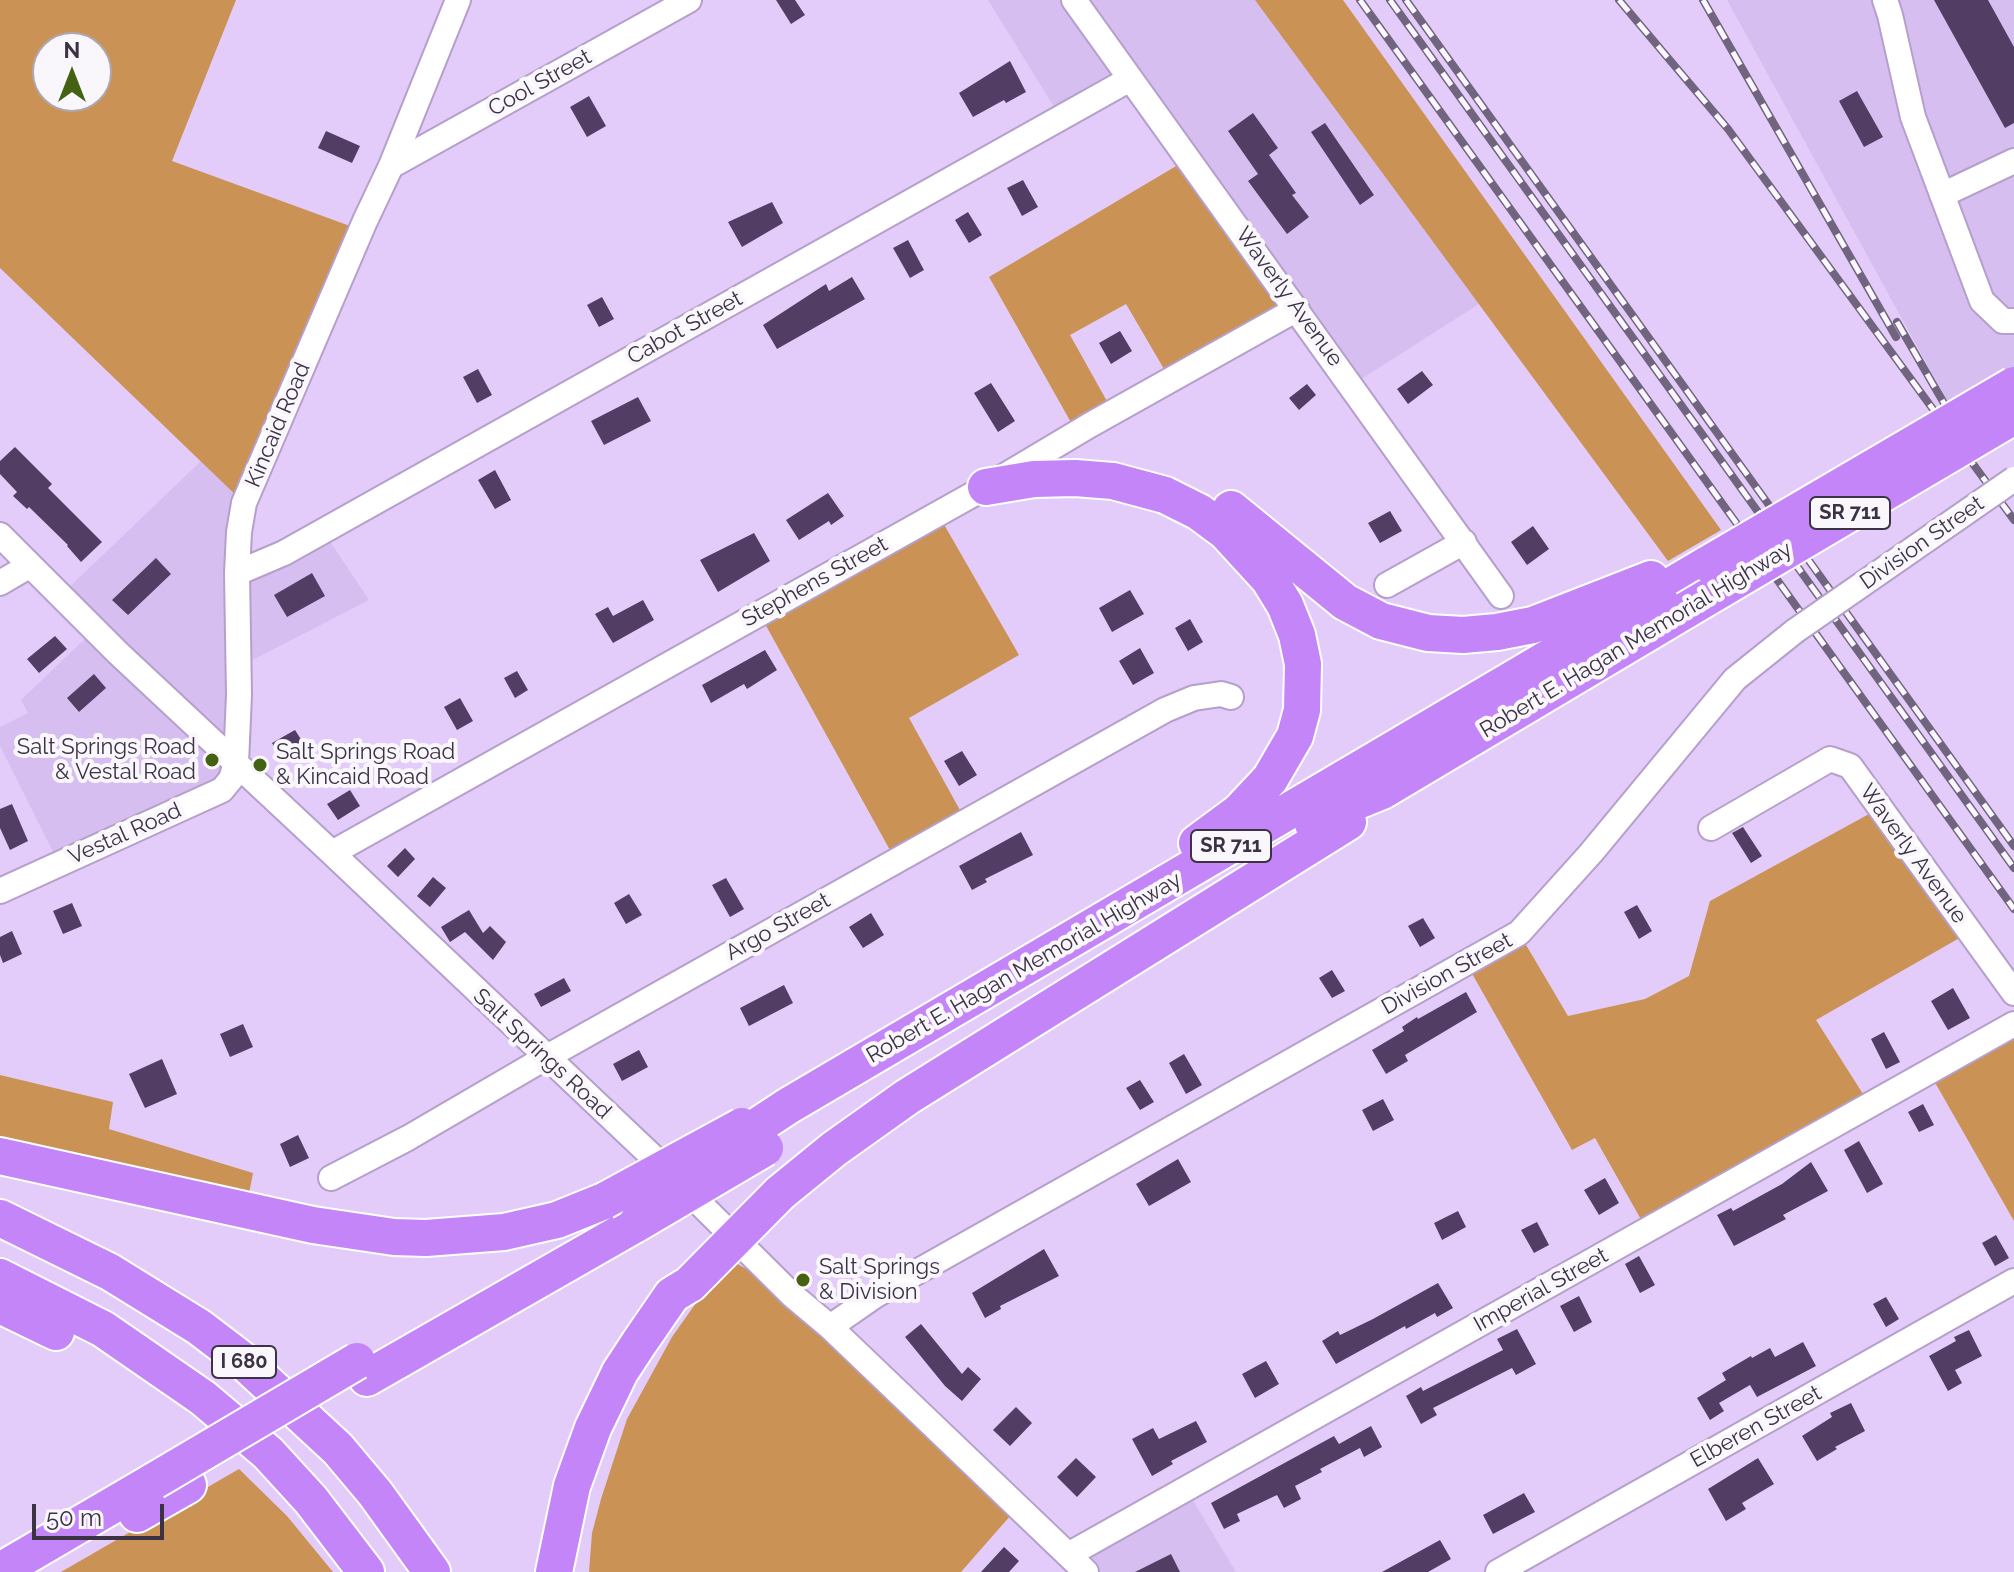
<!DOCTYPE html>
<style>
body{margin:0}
#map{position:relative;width:2014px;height:1572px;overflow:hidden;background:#e3ccfa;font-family:Raleway,sans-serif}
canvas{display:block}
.north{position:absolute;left:32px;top:32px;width:80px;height:80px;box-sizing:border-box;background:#faf7fc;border:2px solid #aea8b2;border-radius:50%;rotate:0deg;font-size:22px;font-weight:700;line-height:32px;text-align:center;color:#3b3244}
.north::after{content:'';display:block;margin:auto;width:28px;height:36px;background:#456112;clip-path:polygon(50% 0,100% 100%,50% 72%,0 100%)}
.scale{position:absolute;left:32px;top:1504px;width:132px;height:36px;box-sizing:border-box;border:4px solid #3b3244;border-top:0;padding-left:10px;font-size:24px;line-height:28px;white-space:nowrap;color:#3b3244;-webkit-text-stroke:6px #faf7fc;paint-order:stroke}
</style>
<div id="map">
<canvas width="2014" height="1572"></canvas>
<div class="north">N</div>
<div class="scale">50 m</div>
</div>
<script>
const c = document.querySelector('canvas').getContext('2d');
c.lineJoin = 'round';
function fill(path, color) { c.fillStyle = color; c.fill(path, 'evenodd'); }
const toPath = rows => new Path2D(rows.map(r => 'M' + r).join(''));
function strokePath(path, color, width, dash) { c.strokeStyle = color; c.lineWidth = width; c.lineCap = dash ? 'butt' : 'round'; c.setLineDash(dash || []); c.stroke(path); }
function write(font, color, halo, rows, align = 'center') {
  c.font = font + ' Raleway,sans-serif'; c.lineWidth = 8; c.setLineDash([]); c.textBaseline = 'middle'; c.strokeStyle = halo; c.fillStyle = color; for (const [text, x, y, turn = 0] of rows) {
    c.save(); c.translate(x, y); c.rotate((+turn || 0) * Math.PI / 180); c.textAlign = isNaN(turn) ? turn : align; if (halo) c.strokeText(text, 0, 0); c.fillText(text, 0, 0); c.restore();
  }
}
fill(toPath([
 [988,0,1255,0,1479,304,1352,385,1130,79,1061,118],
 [1727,0,2014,0,2014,372,1952,410],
 [201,461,244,503,238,573,323,531,369,600,239,667,231,779,59,864,0,746,0,727,28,713,21,700,94,630,60,596],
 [1186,1489,1236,1572,1086,1572,1069,1555]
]), '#d7bef1');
fill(toPath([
 [0,0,236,0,172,161,361,230,244,503,0,268],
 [48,48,96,48,96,96,48,96],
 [1255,0,1343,0,1721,530,1668,561],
 [1188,159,1297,309,1171,381,1126,304,1070,335,1113,412,1077,433,989,277],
 [938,514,1019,655,909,718,966,821,896,861,759,613],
 [1880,808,1970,932,1816,1020,1870,1105,1647,1230,1595,1138,1572,1150,1466,963,1519,933,1568,1016,1645,999,1689,976,1710,901],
 [2014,1024,2014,1221,1929,1072],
 [0,1075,113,1102,109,1129,253,1173,248,1199,0,1137],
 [734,1262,792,1295,1018,1507,961,1572,589,1572,592,1533,601,1499,627,1419,672,1337,696,1303],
 [239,1469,287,1516,333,1572,61,1572]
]), '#ca9254');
fill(toPath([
 [776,0,795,0,805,15,791,24],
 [1934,0,1988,0,2014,47,2014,123,2005,128],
 [1010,61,1026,92,1006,103,1004,100,973,117,959,93],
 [1857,91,1883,137,1864,147,1839,101],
 [589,96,606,126,587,137,570,107],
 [1253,113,1278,148,1269,155,1296,193,1292,195,1309,217,1287,234,1248,181,1258,174,1228,131],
 [1325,123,1374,195,1360,205,1311,132],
 [326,131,360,146,352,163,318,148],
 [1023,180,1038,207,1022,216,1007,188],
 [772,202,783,223,742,247,728,222],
 [968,212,982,235,969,243,955,220],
 [908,240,924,270,910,278,893,248],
 [852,277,865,299,777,349,763,325,826,284,829,291],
 [602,297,614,319,599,327,587,305],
 [1120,331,1132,351,1111,364,1099,343],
 [478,369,492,395,477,403,463,377],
 [1422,371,1433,385,1408,404,1397,389],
 [991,383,1015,421,998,432,974,393],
 [1307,384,1316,395,1299,410,1289,398],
 [638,397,651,421,604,445,591,421],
 [15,447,52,484,48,488,102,542,81,562,67,546,68,545,29,507,27,509,13,496,17,492,0,474,0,461],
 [495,470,511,500,495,509,478,480],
 [828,493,844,516,831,525,829,521,799,540,786,520],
 [1390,511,1402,531,1380,543,1368,523],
 [1533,526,1549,549,1527,565,1511,542],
 [754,533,770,561,718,592,700,560],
 [156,558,171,574,128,615,112,600],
 [312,573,325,596,287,617,274,595],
 [1130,590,1144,614,1112,632,1099,608],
 [643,600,654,620,613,643,595,614,608,607,613,616],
 [1190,619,1203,642,1188,651,1175,628],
 [55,636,67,649,39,673,27,659],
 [1140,648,1154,673,1133,685,1119,661],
 [765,650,777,670,747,689,744,684,711,703,702,685],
 [517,671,528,690,515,698,504,678],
 [94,674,106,688,79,712,67,698],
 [460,698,473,721,457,730,444,707],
 [295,730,304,744,281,758,272,743],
 [962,751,977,775,959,786,944,761],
 [350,790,360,806,338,820,327,804],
 [12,804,28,841,10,850,0,828,0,809],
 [1743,827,1762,856,1751,863,1732,833],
 [1021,832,1033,855,985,879,987,882,972,890,959,866],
 [405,848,415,859,398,877,387,866],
 [433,877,446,888,430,907,417,896],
 [726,878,744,909,730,917,712,885],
 [629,894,642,915,626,924,614,903],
 [72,903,82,926,63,934,53,911],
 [1637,905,1652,931,1639,939,1624,912],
 [469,910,483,933,490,926,506,942,493,960,465,932,450,942,441,927],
 [871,913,884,935,863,948,849,927],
 [1423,918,1435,938,1420,947,1408,926],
 [12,931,22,954,3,963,0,955,0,937],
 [1332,970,1345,991,1332,998,1319,978],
 [564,978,571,991,541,1007,534,994],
 [784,985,793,1003,749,1026,740,1008],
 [1953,988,1970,1018,1948,1030,1931,1001],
 [1466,992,1477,1012,1405,1055,1408,1061,1386,1074,1372,1050,1404,1031,1402,1027,1417,1017,1418,1019],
 [243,1024,253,1047,230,1057,220,1034],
 [1884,1032,1900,1062,1886,1069,1871,1039],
 [639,1050,648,1067,622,1081,613,1064],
 [1184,1054,1202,1085,1186,1094,1169,1063],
 [162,1059,177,1094,145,1108,129,1074],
 [1140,1080,1154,1102,1140,1110,1126,1088],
 [1383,1099,1394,1120,1373,1131,1362,1110],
 [1923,1104,1934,1125,1919,1132,1908,1112],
 [298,1135,309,1158,290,1167,280,1144],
 [1859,1141,1883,1184,1867,1193,1844,1150],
 [1178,1159,1191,1182,1149,1206,1136,1184],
 [1811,1162,1828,1191,1783,1215,1786,1219,1734,1246,1717,1215,1731,1208,1733,1211,1782,1184],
 [1605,1178,1619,1203,1599,1215,1584,1190],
 [1458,1211,1466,1227,1442,1240,1434,1223],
 [1537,1222,1549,1245,1534,1253,1521,1230],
 [1996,1235,2009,1258,1995,1266,1982,1243],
 [1044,1249,1059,1276,1000,1306,1001,1309,985,1318,972,1293],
 [1639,1256,1655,1285,1640,1293,1625,1264],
 [1438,1283,1453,1308,1437,1317,1435,1313,1406,1329,1405,1326,1336,1364,1322,1341,1338,1331,1340,1335,1373,1319],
 [1579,1296,1592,1322,1574,1332,1560,1306],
 [1886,1297,1899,1319,1886,1327,1873,1304],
 [921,1324,962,1374,968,1367,981,1379,962,1401,945,1386,905,1337],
 [1517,1329,1536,1364,1516,1375,1512,1368,1433,1408,1437,1415,1421,1424,1406,1396,1421,1387,1423,1391,1503,1350,1497,1339],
 [1969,1330,1982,1356,1955,1370,1962,1383,1948,1391,1929,1356,1956,1341,1954,1337],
 [1803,1342,1816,1366,1757,1397,1750,1385,1719,1403,1724,1411,1710,1420,1697,1398,1726,1380,1722,1373,1751,1356,1752,1358,1770,1348,1775,1357],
 [1266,1361,1279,1384,1255,1398,1242,1374],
 [1851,1403,1865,1431,1835,1447,1837,1449,1817,1461,1802,1436,1832,1417,1830,1413],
 [1016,1407,1032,1423,1010,1446,993,1430],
 [1196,1421,1207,1442,1171,1461,1173,1464,1152,1476,1132,1439,1153,1428,1159,1439],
 [1371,1426,1382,1447,1364,1457,1360,1448,1320,1469,1322,1472,1295,1486,1301,1499,1284,1508,1277,1495,1237,1514,1240,1521,1224,1529,1211,1503,1334,1436,1339,1444],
 [1076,1458,1096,1477,1077,1497,1057,1477],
 [1758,1458,1774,1484,1742,1503,1746,1509,1726,1521,1708,1489],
 [1524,1493,1535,1512,1493,1534,1483,1515],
 [1440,1540,1451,1559,1428,1572,1382,1572],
 [1004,1547,1019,1561,1009,1572,981,1572],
 [1171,1554,1180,1572,1135,1572]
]), '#523e64');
const minor = toPath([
 [1074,0,1501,596],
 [1885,0,1890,15,1913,117,1982,301,2003,321,2014,321],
 [391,166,689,0],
 [1942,195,2014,161],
 [0,535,118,653,332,853,656,1160,792,1295,830,1327,1086,1572],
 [237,573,284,553,1130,79],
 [0,583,29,566],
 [1387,585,1464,542],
 [1711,828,1830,759,1850,766,2014,993],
 [332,853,986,487,1090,425,1297,309],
 [0,891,222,790,231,779,236,763,239,695,237,573,239,532,244,503,365,221,391,166,458,0],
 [331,1178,408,1138,545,1058,1165,710,1194,698,1221,694,1231,697],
 [830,1327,876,1295,1519,933,1591,853,1735,679,1795,631],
 [1068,1555,2014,1024],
 [1498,1572,2014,1281]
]);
const highway = toPath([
 [986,487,1034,479,1075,478,1113,481,1165,495,1199,512,1226,532,1269,579,1285,605,1297,635,1303,664,1302,710,1295,736,1270,779,1239,812,1197,843],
 [1231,509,1345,602,1381,621,1428,633,1463,635,1497,632,1533,625,1651,579],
 [1313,824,1340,808,1382,791,1686,610],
 [750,1131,788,1106,1708,564],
 [0,1156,313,1225,394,1237,426,1238,504,1232,557,1220,604,1201],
 [780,1193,834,1149,907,1097,1348,822],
 [0,1218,110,1272,199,1327,241,1359,338,1449,375,1493,432,1572],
 [0,1277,103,1329,203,1398,268,1453,311,1500,366,1572],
 [0,1305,56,1332],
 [367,1378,636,1224],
 [137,1514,188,1485],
 [0,1571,154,1481],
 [554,1572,572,1486,593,1428,620,1372,639,1343,672,1295,690,1284]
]);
strokePath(minor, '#b59fcb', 28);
strokePath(highway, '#fff', 40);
strokePath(minor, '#fff', 24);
strokePath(highway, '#c385f7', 36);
const rail = toPath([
 [1360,0,2014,909],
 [1390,0,2014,868],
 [1406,0,2014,846],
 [1619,0,1728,129,2014,520],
 [1703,0,1896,337],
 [1897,322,1945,405]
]);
strokePath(rail, '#71647f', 8);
strokePath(rail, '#faf7fc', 5, [15]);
const minorBridge = toPath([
 [1795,631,2014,479]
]);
const highwayBridge = toPath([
 [1708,564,2014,385],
 [1686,610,2014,416],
 [604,1201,742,1126],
 [636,1224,765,1148],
 [690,1284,780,1193],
 [154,1481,357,1361]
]);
strokePath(minorBridge, '#b59fcb', 28, []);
strokePath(highwayBridge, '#fff', 40, []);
strokePath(minorBridge, '#fff', 24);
strokePath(highwayBridge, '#c385f7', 36);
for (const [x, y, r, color] of [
 [212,760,8,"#456112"],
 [260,765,8,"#456112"],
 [803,1280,8,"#456112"]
]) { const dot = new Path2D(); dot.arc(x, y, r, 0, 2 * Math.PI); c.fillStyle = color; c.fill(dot); strokePath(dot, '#faf7fc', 3); }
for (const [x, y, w] of [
 [1850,513,80],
 [1231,846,80],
 [244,1362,64]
]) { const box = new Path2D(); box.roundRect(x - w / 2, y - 16, w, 32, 6); c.fillStyle = '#faf7fc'; c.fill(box); strokePath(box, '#3b3244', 2); }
write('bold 20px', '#3b3244', null, [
 ["SR 711",1850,513],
 ["SR 711",1231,846],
 ["I 680",244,1362]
]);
write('22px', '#3b3244', '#faf7fc', [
 ["Cool Street",540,83,-29],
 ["Waverly Avenue",1289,297,54],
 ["Cabot Street",685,328,-29],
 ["Kincaid Road",278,425,-67],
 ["Division Street",1922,543,-35],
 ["Stephens Street",815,582,-29],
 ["Robert E. Hagan Memorial Highway",1636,640,-31],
 ["Vestal Road",125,834,-24],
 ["Waverly Avenue",1913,854,54],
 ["Argo Street",778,927,-29],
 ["Robert E. Hagan Memorial Highway",1024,968,-30],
 ["Division Street",1447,974,-29],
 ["Salt Springs Road",542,1054,43],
 ["Imperial Street",1541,1290,-29],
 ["Elberen Street",1756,1427,-29]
]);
write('22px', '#3b3244', '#faf7fc', [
 ["Salt Springs Road",196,747,"right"],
 ["& Vestal Road",196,772,"right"],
 ["Salt Springs Road",276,752],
 ["& Kincaid Road",276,777],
 ["Salt Springs",819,1267],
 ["& Division",819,1292]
], 'left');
</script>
